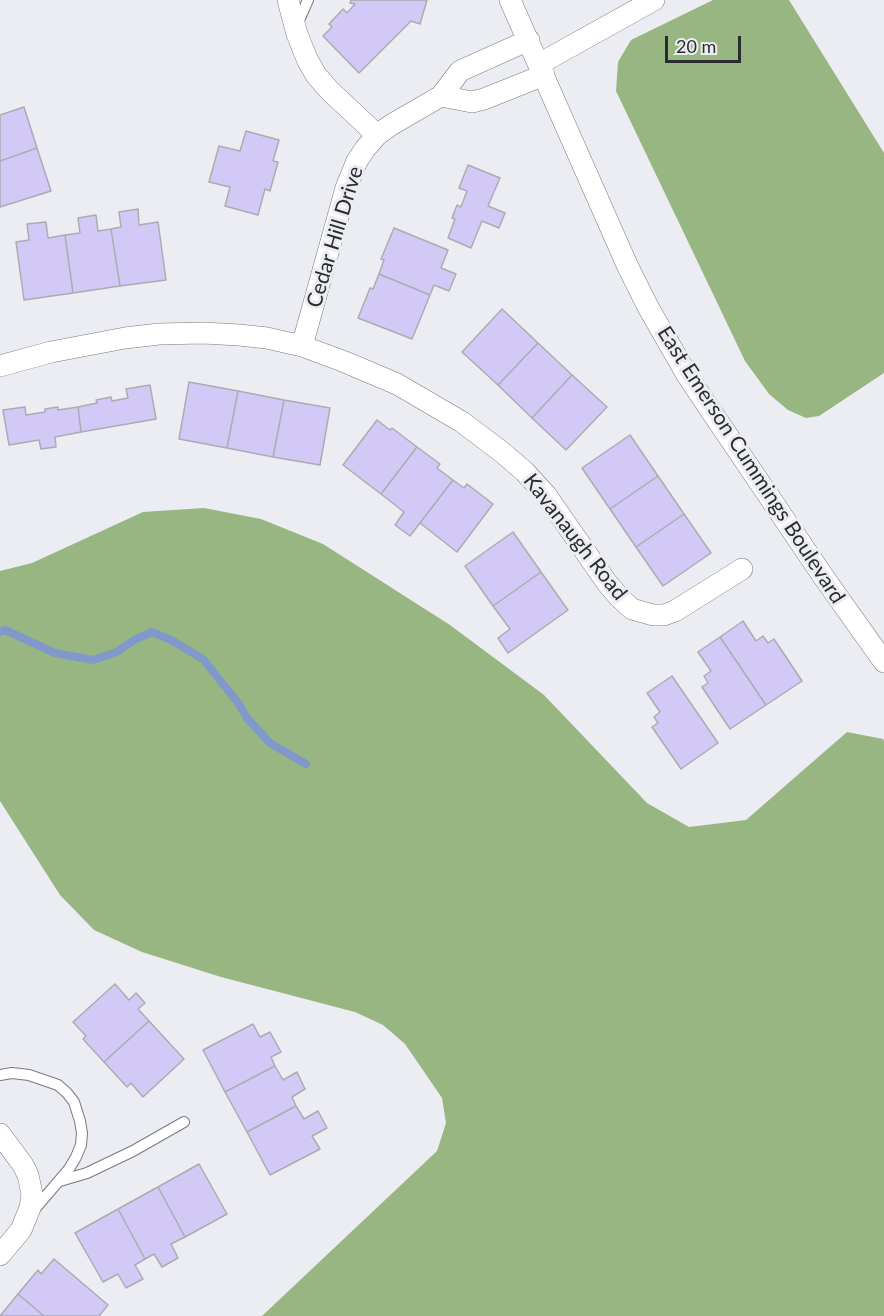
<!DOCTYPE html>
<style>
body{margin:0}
#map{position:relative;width:884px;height:1316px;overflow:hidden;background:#ebedf2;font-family:Lato,sans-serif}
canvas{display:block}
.scale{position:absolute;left:665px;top:36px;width:76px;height:27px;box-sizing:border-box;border:3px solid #2a2b2d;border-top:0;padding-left:8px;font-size:18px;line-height:21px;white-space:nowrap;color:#2a2b2d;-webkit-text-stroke:4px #ebedf2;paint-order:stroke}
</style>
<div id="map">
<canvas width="884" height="1316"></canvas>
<div class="scale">20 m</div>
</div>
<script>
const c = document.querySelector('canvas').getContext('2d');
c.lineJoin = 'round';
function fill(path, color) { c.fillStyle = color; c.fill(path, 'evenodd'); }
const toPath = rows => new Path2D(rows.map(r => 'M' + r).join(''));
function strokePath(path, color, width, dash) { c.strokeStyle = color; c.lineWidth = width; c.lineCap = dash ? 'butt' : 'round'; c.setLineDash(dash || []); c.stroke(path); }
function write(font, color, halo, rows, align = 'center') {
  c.font = font + ' Lato,sans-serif'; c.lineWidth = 6; c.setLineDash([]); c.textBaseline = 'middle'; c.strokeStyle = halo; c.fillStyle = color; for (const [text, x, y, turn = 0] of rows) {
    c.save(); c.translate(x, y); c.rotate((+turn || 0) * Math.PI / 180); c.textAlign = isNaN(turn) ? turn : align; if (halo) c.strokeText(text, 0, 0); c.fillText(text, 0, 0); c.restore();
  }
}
fill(toPath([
 [713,0,789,0,884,153,884,373,819,416,806,418,788,410,769,394,745,361,616,91,618,62,631,40],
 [204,508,261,519,323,544,450,625,544,695,647,803,689,827,746,820,847,732,883,739,884,741,884,1316,262,1316,437,1151,446,1123,442,1098,405,1044,383,1025,355,1012,221,977,142,952,94,930,60,895,0,801,0,571,32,563,143,512]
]), '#97b682');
strokePath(toPath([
 [0,632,5,630,55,653,93,660,117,652,134,640,152,632,171,640,203,659,239,704,247,718,270,743,306,764]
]), '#8198cb', 8);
const building = toPath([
 [351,0,427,0,420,24,411,21,359,73,323,36,332,27,329,24,343,9,347,13,355,4,350,3,351,0],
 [24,107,37,148,0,161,0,115,24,107],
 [246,131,279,140,273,161,278,162,270,191,265,189,258,215,225,206,230,187,209,182,219,146,240,151,246,131],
 [37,148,51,191,0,207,0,161,37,148],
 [468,165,500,178,488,206,505,213,499,228,482,221,471,248,448,238,455,219,452,218,457,205,461,207,467,191,459,188,468,165],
 [138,209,139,225,158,222,166,280,120,286,111,229,121,227,119,212,138,209],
 [96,215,98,231,111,229,120,286,73,293,65,235,80,233,78,218,96,215],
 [46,222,48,238,65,235,73,293,24,300,16,242,29,240,27,224,46,222],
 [394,228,448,250,441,268,456,274,449,291,434,285,430,295,379,274,384,260,381,259,394,228],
 [379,274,430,295,412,339,358,318,370,288,373,289,379,274],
 [502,309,538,343,498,385,462,352,502,309],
 [538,343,572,375,532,418,498,385,538,343],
 [572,375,607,407,566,450,532,418,572,375],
 [189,382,238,391,227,448,179,439,189,382],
 [150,385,156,419,81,432,78,407,97,403,96,400,111,397,112,401,128,398,126,389,150,385],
 [238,391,284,400,273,457,227,448,238,391],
 [284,400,330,408,320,465,273,457,284,400],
 [25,407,26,415,45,412,45,409,58,407,58,410,78,407,81,432,55,437,56,447,41,449,39,440,9,445,3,410,25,407],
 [377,420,390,430,392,428,417,447,381,494,343,465,377,420],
 [630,435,658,476,610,509,582,468,630,435],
 [417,447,440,464,437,468,453,480,410,536,395,525,404,512,381,494,417,447],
 [658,476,684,514,636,547,610,509,658,476],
 [453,480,464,488,467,484,493,504,457,552,420,523,453,480],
 [684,514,711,553,663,586,636,547,684,514],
 [513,532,541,572,493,606,465,566,513,532],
 [541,572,568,610,508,653,498,638,510,629,493,606,541,572],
 [743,621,756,641,763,636,768,643,774,639,802,681,766,705,720,637,743,621],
 [720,637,766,705,730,729,702,687,708,683,704,676,711,671,698,652,720,637],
 [672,676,718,743,681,769,652,727,658,723,654,717,660,712,647,693,672,676],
 [115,984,129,1000,136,993,145,1003,138,1009,149,1021,104,1062,83,1039,86,1036,73,1022,115,984],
 [149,1021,184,1059,143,1097,131,1083,127,1087,104,1062,149,1021],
 [253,1024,260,1037,270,1032,281,1052,271,1057,275,1066,225,1092,203,1050,253,1024],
 [275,1066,283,1080,297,1072,305,1089,292,1097,296,1106,247,1132,225,1092,275,1066],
 [296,1106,304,1119,318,1111,327,1128,312,1136,320,1149,270,1175,247,1132,296,1106],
 [199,1164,227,1214,185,1237,158,1187,199,1164],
 [158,1187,185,1237,171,1244,178,1258,162,1267,154,1254,145,1259,118,1209,158,1187],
 [118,1209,145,1259,135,1265,143,1279,126,1288,118,1274,103,1282,75,1233,118,1209],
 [54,1259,108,1305,99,1316,44,1316,18,1294,38,1270,41,1274,54,1259],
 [18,1294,44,1316,0,1316,18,1294]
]);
fill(building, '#d2c9f7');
strokePath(building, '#acabb0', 1.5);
const service = toPath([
 [296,27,308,0],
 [0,1075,12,1073,29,1075,58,1085,67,1093,74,1102,80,1121,82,1133,81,1145,76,1157,69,1169,33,1211],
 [60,1181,87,1173,133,1151,184,1122]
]);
const minor = toPath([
 [288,0,297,34,307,59,316,75,329,90,377,135],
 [510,0,628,267,648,307,687,375,709,408,825,579,884,662],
 [539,64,654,0],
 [441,96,472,102,484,99,544,75],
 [302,346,346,188,357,161,365,149,377,135,391,125,441,96,460,71,529,40],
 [0,366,51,352,125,338,159,334,203,333,239,335,267,338,302,346,345,362,397,384,462,422,503,453,525,472,546,495,607,583,620,598,632,609,653,615,664,615,675,611,742,569],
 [0,1134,23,1165,28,1175,32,1194,30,1208,21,1230,0,1255]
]);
strokePath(service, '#76797d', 12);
strokePath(minor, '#76797d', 22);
strokePath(service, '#fff', 10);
strokePath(minor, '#fff', 21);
write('21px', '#2a2b2d', '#ebedf2', [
 ["Cedar Hill Drive",335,237,-73],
 ["East Emerson Cummings Boulevard",751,465,57],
 ["Kavanaugh Road",575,537,52]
]);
</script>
